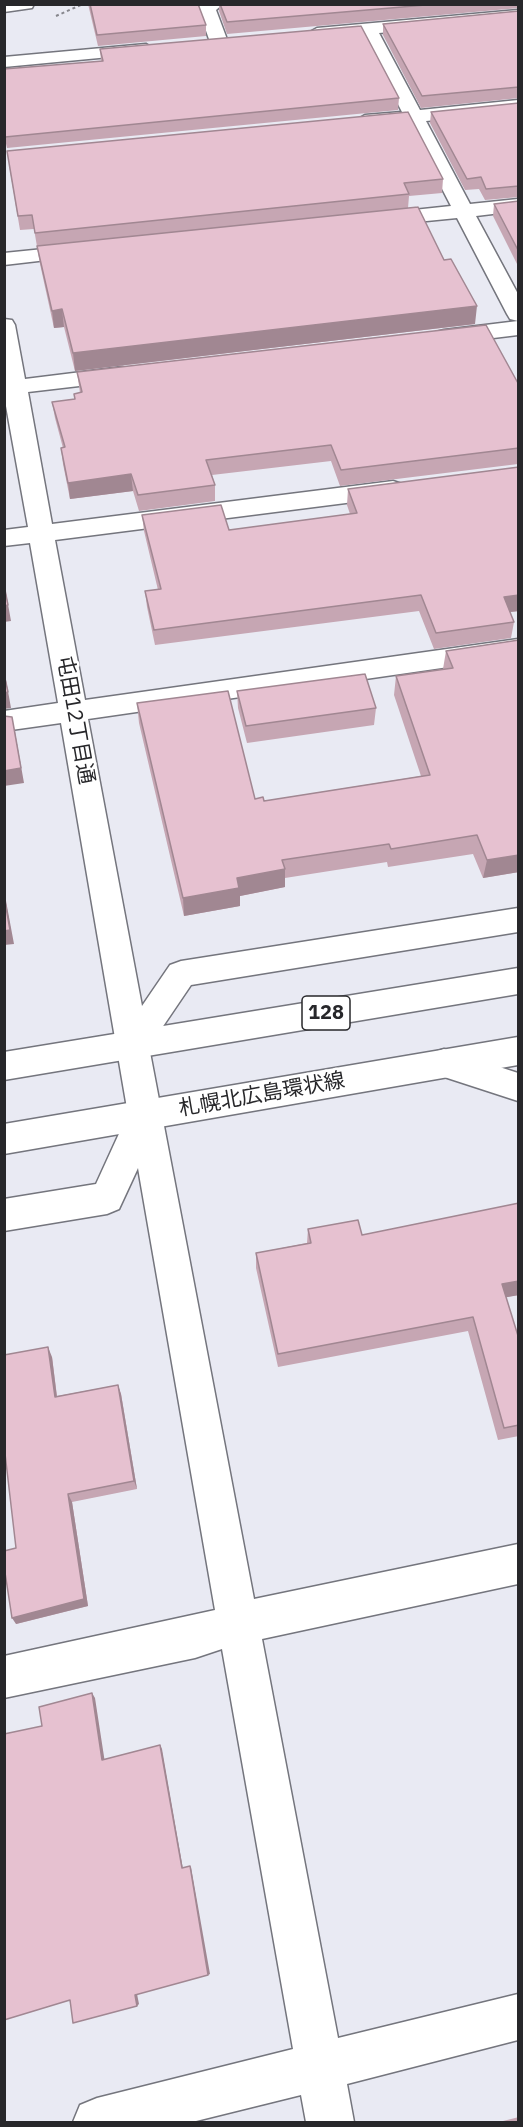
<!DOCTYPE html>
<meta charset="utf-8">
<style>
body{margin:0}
#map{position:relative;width:523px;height:2127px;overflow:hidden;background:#e9eaf3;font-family:"IBM Plex Sans",sans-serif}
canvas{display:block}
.frame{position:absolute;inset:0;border:6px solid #27272a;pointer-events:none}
</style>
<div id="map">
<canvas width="523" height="2127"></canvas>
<div class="frame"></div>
</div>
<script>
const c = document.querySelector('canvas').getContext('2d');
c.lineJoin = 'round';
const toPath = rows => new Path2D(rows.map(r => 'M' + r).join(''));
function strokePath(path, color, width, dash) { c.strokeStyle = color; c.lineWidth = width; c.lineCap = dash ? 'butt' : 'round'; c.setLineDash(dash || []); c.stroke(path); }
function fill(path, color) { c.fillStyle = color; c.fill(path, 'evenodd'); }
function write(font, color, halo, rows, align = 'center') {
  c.font = font + ' "IBM Plex Sans","Noto Sans JP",sans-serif'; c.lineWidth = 5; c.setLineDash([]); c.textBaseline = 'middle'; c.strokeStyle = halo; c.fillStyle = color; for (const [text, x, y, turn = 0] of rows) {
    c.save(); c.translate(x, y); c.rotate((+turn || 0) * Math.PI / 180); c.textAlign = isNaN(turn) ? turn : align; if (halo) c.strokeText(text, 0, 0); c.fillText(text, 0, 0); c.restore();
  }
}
const minor = toPath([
 [4,4,34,4,32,8,4,12,4,4],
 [201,4,223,4,216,10,228,42,225,46,219,47,210,42,198,8,201,4],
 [518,10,518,20,379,33,420,110,518,100,518,112,426,121,470,204,518,199,518,211,476,216,518,294,518,321,510,319,507,314,457,218,376,226,369,224,366,220,369,216,376,214,451,206,408,123,365,127,355,121,365,115,402,112,362,34,317,38,308,33,317,28,518,10],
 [146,44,155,49,152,53,4,67,4,57,146,44],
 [83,245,90,247,93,251,90,255,4,265,4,253,83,245],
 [4,319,12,320,15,325,25,379,122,367,130,369,133,374,130,379,122,381,28,392,52,524,393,481,402,484,405,489,402,494,393,497,55,540,85,700,518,639,518,657,88,719,142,1006,170,965,181,961,518,908,518,932,191,985,149,1047,254,1599,518,1544,518,1584,262,1639,338,2038,518,1994,518,2040,347,2084,354,2122,306,2122,301,2095,192,2122,73,2122,80,2105,97,2098,293,2049,222,1649,195,1658,4,1698,4,1656,215,1610,138,1168,119,1209,107,1214,4,1231,4,1199,96,1184,128,1114,61,723,4,731,4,711,58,703,30,543,4,546,4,530,28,527,4,395,4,319],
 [518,321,518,335,444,344,436,342,433,337,436,332,444,330,518,321],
 [444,1049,518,1073,518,1101,432,1073,428,1063,432,1053,444,1049]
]);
const primary = toPath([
 [518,968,518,994,4,1080,4,1052,518,968],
 [518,1037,518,1065,4,1154,4,1124,518,1037]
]);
strokePath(minor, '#74757d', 3);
strokePath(primary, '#74757d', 3);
strokePath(toPath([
 [56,16,83,4]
]), '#86868c', 2, [3, 3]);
fill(minor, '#fff');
fill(primary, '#fff');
fill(toPath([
 [88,4,199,4,198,5,206,25,206,36,98,46],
 [219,4,519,4,519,8,227,34,219,11],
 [519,11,519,98,421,108,383,35,383,24],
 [100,49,399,98,398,110,7,148,4,135,101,61],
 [519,103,519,197,485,200,479,189,465,190,430,123,431,112],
 [9,165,443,179,442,193,409,196,408,208,475,324,75,371,64,327,54,328,40,264,34,229,20,230],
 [519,201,519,268,493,216,494,204],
 [77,372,519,385,519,464,518,464,340,486,331,461,212,475,215,485,215,501,139,511,133,491,70,499,63,464,61,448,63,448,55,418,52,402,74,399,74,394,80,393],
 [519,467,519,611,510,612,514,622,511,638,434,649,419,611,155,645,147,607,145,591,158,590,144,531,142,515,229,530,350,514,347,505,348,489],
 [519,640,519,872,483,878,473,854,388,867,387,862,285,878,285,887,240,896,240,906,184,916,139,723,137,703,255,799,264,801,421,776,394,695,396,676,443,669,446,651],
 [237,691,376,708,374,725,247,743,238,708],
 [519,1203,519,1295,506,1297,519,1339,519,1436,498,1440,468,1331,278,1367,256,1268,256,1253,307,1243,308,1229,362,1235],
 [52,1357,57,1396,118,1385,121,1394,137,1489,72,1502,88,1606,16,1624,16,1548],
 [519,2117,519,2122,499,2122]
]), '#c6a6b3');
fill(toPath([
 [477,306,475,324,75,371,73,353],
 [62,309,64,327,54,328,52,311],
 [131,474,133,491,70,499,68,483],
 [4,582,11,621,4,622],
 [519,595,519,611,501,613,504,597],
 [4,669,11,708,4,709],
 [15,732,24,783,4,786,4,771],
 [519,855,519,872,483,878,487,860],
 [285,869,285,887,240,896,240,906,184,916,183,898,237,878],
 [4,890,14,944,4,945],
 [519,1281,519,1295,497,1299,502,1284],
 [48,1347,52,1357,58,1406,55,1397],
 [118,1385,121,1394,137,1489,134,1481],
 [68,1494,72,1502,88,1606,16,1624,12,1618],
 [92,1693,95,1698,105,1763,102,1760],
 [160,1745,162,1749,183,1869,182,1868],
 [190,1866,191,1867,210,1974,208,1975],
 [137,1994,139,2004,137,2006,135,1995]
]), '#a18792');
const building = toPath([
 [90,4,198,4,206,25,97,35,90,4],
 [220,4,437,4,227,22,220,4],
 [519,11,519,87,422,96,383,24,519,11],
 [361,26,399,98,5,137,4,69,103,61,100,49,361,26],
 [519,103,519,186,486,189,481,177,467,179,431,112,519,103],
 [408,112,443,179,404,183,409,194,35,233,32,215,18,216,7,151,408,112],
 [519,201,519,252,494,204,519,201],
 [418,207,444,260,451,259,477,306,73,353,62,309,52,311,37,246,418,207],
 [486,325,519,385,519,448,341,470,331,445,206,460,215,485,138,495,131,474,68,483,61,448,65,447,52,402,75,399,74,394,82,392,77,372,486,325],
 [519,467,519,595,504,597,514,622,436,633,421,595,154,630,145,591,161,589,142,515,221,505,229,530,357,513,348,489,519,467],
 [4,585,8,605,4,606,4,585],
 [519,640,519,855,487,860,477,835,391,849,389,844,282,860,285,869,237,878,239,888,183,898,137,703,228,691,255,799,263,797,264,801,430,775,396,676,453,668,446,651,519,640],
 [4,674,8,692,4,693,4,674],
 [365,674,376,708,246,726,237,691,365,674],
 [4,716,12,717,21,768,4,771,4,716],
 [4,896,10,930,4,931,4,896],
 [519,1203,519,1281,502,1284,519,1339,519,1425,504,1428,473,1317,278,1354,256,1253,311,1243,308,1229,358,1220,362,1235,519,1203],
 [48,1347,55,1397,118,1385,134,1481,68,1494,84,1599,12,1618,4,1566,4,1551,16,1548,4,1445,4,1355,48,1347],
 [92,1693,102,1760,160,1745,182,1868,190,1866,208,1975,135,1995,137,2006,73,2023,70,2000,4,2020,4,1734,42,1726,39,1707,92,1693]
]);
fill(building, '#e6c1d0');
strokePath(building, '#a18792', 1.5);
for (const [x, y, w] of [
 [326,1013,48]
]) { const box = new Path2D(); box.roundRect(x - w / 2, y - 17, w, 34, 4.5); c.fillStyle = '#fff'; c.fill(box); strokePath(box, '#27272a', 1.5); }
write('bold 20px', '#27272a', null, [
 ["128",326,1013]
]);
write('21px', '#27272a', '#fff', [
 ["屯田12丁目通",75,720,80],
 ["札幌北広島環状線",262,1095,-10]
]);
</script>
